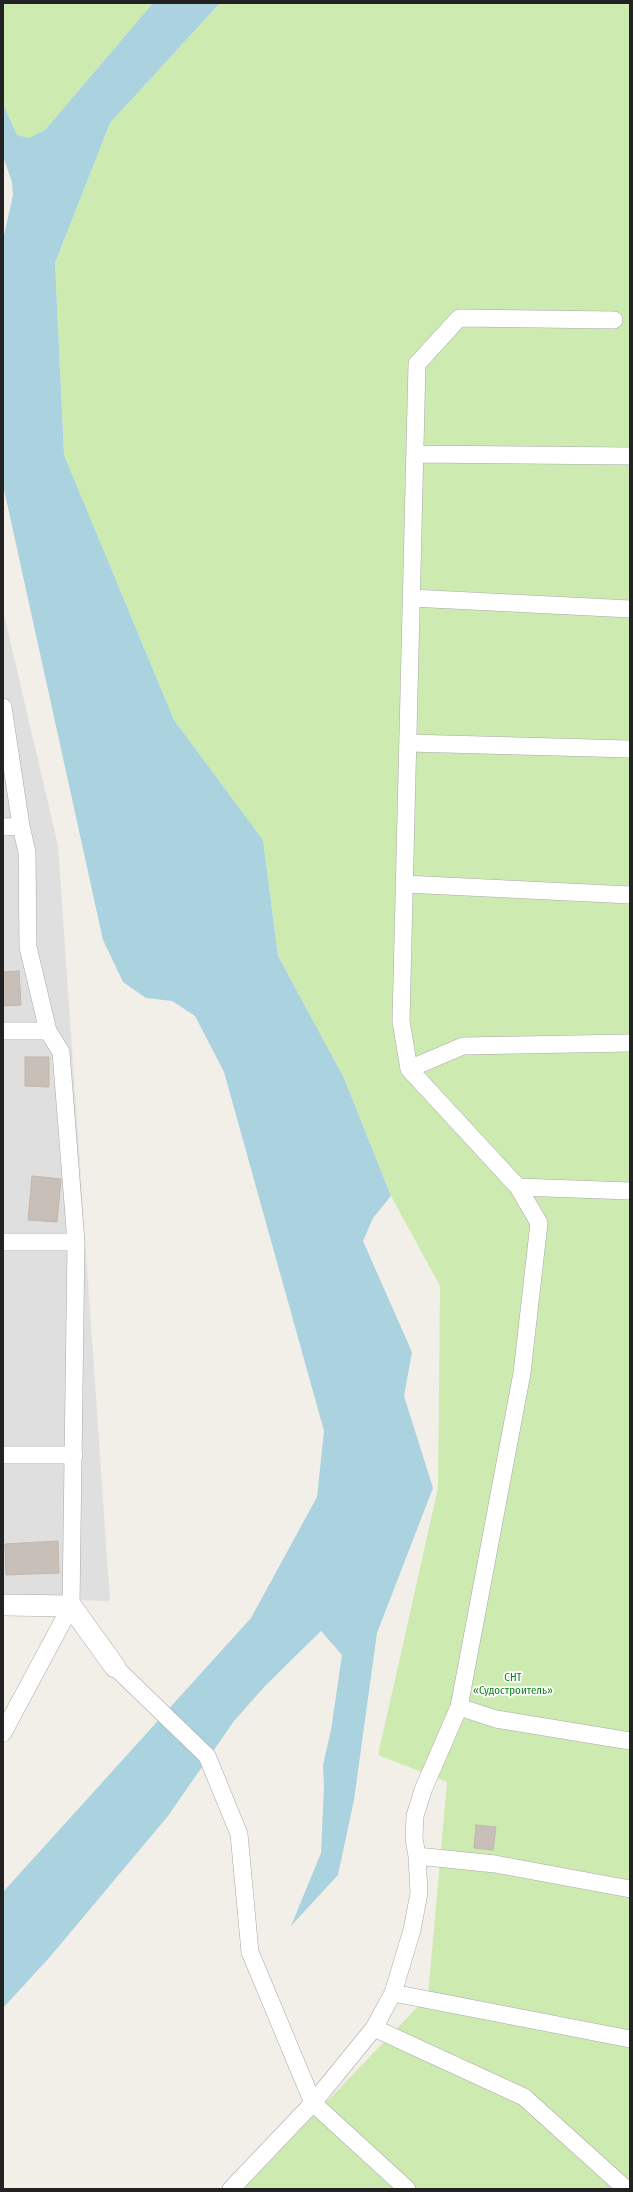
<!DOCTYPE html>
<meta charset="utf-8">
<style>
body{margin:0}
#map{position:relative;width:633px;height:2192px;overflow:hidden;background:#f2efe9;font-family:"Fira Sans Condensed",sans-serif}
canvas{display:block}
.frame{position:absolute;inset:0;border:4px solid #222;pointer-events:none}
</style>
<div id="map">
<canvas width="633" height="2192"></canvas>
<div class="frame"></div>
</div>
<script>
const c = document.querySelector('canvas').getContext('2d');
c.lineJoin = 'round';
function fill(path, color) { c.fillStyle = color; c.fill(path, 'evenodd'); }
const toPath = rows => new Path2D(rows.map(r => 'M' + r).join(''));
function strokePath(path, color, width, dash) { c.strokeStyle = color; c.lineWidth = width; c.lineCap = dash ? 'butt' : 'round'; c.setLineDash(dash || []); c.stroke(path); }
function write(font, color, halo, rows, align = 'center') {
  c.font = font + ' "Fira Sans Condensed",sans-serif'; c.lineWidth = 3.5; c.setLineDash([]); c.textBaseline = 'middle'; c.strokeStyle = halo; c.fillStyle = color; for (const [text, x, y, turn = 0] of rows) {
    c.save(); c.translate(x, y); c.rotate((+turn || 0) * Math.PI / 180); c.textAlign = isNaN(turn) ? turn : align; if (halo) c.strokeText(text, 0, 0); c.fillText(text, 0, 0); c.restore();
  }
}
fill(toPath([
 [3,610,58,846,110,1601,3,1598]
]), '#e0dfdf');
fill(toPath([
 [3,3,153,3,45,130,29,138,17,135,3,104],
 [220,3,630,3,630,2189,243,2189,428,1996,447,1782,378,1755,438,1488,440,1286,391,1196,344,1078,278,956,263,840,174,720,64,455,55,263,110,123]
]), '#cdebb0');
fill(toPath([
 [153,3,220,3,110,123,55,263,64,455,174,720,263,840,278,956,344,1078,391,1196,373,1218,363,1241,412,1352,404,1396,433,1488,377,1633,354,1800,338,1875,291,1926,321,1853,324,1786,323,1765,331,1730,342,1655,321,1631,265,1686,234,1721,168,1816,49,1958,3,2008,3,1892,251,1618,317,1497,324,1431,224,1072,195,1016,172,1001,146,998,123,982,103,940,3,485,3,240,13,195,12,182,3,157,3,104,17,135,29,138,45,130]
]), '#aad3df');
const building = toPath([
 [19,971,21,1005,3,1006,3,972,19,971],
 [25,1057,49,1057,49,1087,25,1086,25,1057],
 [32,1176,61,1179,57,1222,28,1220,32,1176],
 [58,1541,59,1573,6,1575,5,1544,58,1541],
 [476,1825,496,1827,493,1850,474,1848,476,1825]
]);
fill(building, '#c7bfb8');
strokePath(building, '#c4b6ab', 1);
const minor = toPath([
 [415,454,630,456],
 [411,598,630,609],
 [3,707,21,826,27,852,28,947,48,1031,61,1052,76,1242,71,1606,3,1733],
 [408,743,630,749],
 [3,827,21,826],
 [405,884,630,895],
 [3,1031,48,1031],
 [409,1069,463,1046,630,1043],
 [518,1187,630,1191],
 [3,1242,76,1242],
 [3,1455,74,1455],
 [115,1667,207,1756,239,1834,250,1952,313,2103,407,2189],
 [459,1707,496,1719,630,1741],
 [417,1856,495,1864,630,1889],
 [393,1993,630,2039],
 [374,2028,524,2097,626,2189],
 [231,2189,313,2103,374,2028,393,1993,412,1930,419,1893,417,1856,414,1838,415,1816,423,1790,459,1707,522,1373,539,1223,518,1187,409,1069,401,1021,417,364,459,318,614,320]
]);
const tertiary = toPath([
 [3,1605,71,1606,115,1667]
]);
strokePath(minor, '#a9a9a9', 18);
strokePath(tertiary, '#a9a9a9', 22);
strokePath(minor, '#fff', 17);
strokePath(tertiary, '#fff', 21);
write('11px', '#0c8416', '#fff', [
 ["СНТ",513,1678],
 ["«Судостроитель»",513,1691]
]);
</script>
